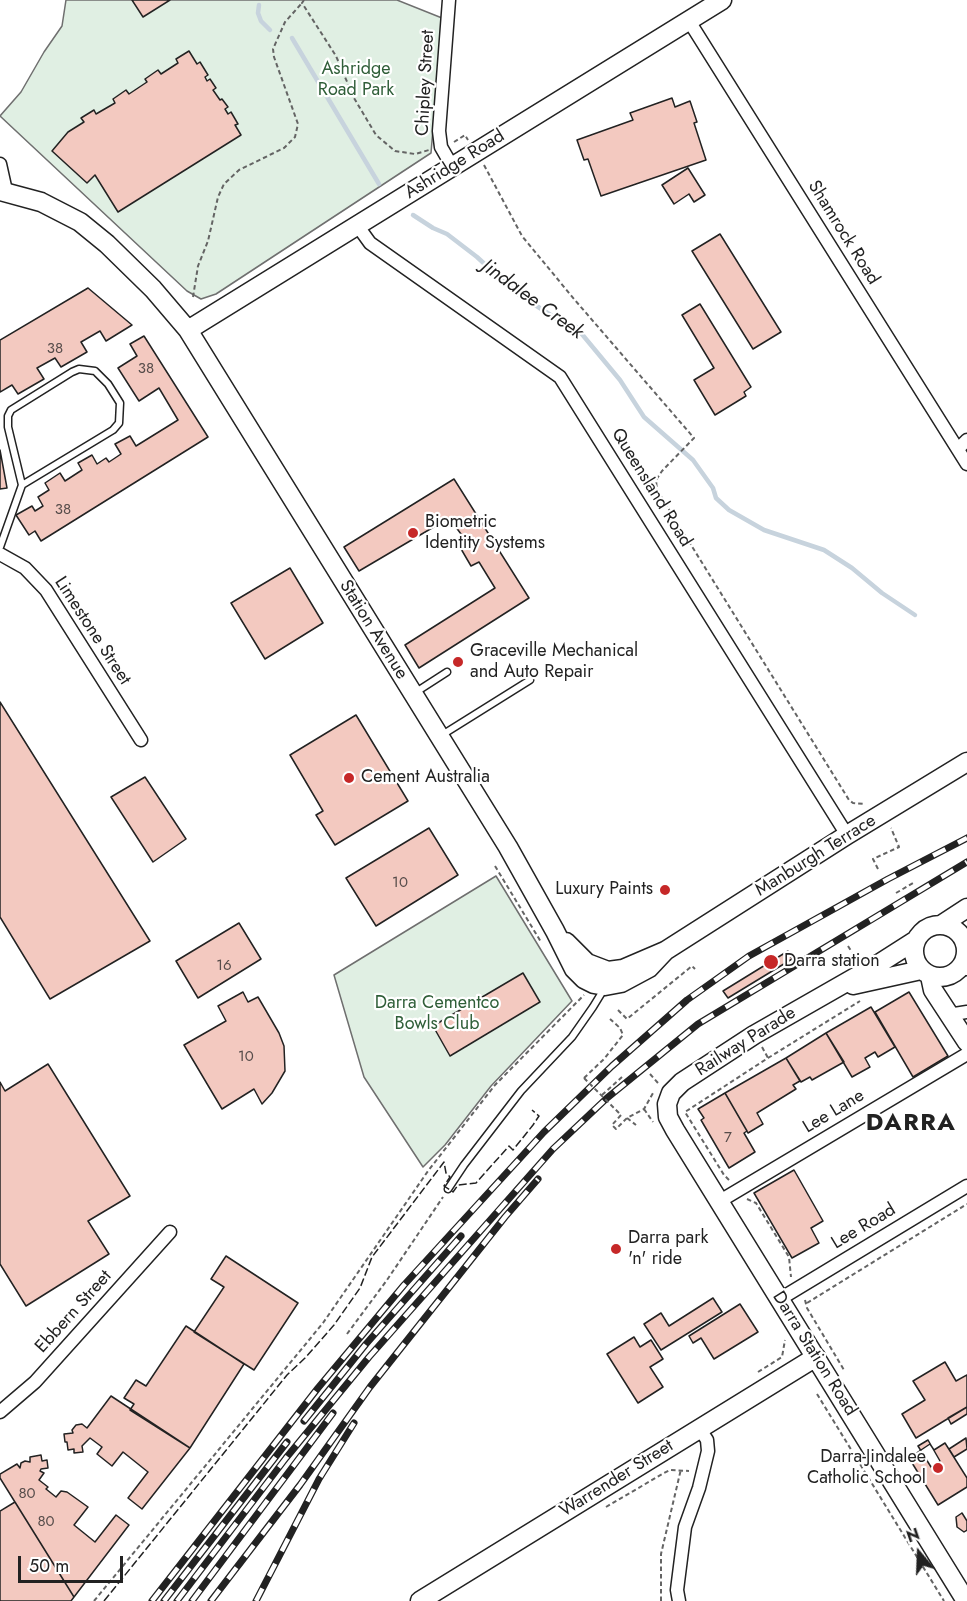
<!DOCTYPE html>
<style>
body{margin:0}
#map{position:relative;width:967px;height:1601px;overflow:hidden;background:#fff;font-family:Jost,sans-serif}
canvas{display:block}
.north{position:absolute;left:889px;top:1523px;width:60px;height:60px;-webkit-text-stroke:4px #fff;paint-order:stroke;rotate:341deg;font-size:16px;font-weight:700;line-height:24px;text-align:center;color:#222}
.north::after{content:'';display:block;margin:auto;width:21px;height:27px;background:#222;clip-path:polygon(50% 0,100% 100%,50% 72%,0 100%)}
.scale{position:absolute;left:18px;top:1556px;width:105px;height:27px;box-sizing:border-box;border:3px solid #222;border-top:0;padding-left:8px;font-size:18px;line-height:21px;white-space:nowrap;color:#222;-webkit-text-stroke:4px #fff;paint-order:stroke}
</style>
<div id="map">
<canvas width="967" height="1601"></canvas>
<div class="north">N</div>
<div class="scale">50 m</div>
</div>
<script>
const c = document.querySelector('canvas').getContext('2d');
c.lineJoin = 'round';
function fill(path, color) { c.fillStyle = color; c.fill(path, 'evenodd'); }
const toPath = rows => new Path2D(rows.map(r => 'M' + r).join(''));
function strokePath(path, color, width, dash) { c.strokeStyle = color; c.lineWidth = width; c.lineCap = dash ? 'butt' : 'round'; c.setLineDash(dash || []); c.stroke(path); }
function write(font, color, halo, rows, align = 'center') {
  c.font = font + ' Jost,sans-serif'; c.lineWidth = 4.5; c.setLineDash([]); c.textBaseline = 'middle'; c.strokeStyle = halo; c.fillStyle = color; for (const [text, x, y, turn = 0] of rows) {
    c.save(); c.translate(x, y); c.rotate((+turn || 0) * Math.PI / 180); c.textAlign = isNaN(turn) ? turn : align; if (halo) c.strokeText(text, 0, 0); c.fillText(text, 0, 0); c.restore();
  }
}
const green = toPath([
 [66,0,397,0,442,18,431,153,216,294,201,299,187,291,0,116,21,92,44,52,62,26,66,0],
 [496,876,572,1001,491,1086,445,1145,423,1167,364,1077,334,975,496,876]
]);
fill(green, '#e0efe3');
strokePath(green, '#6f6f6f', 1.5);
strokePath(toPath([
 [259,5,258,13,261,21,270,30],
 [292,38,379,184],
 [413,215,433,228,447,234,477,257,515,292,563,323,576,327,620,380,644,417,693,460,713,488,716,498,729,510,764,530,824,550,852,568,882,593,915,615]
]), '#c7d3dd', 4.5);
const building = toPath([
 [132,0,170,0,143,17,132,0],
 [189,51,197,64,200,62,208,75,205,77,207,81,210,79,216,88,213,90,220,100,222,99,228,107,225,109,228,114,231,112,238,124,235,125,241,135,118,212,95,175,87,183,52,151,68,132,84,122,81,118,94,110,96,114,115,103,113,99,126,90,129,94,147,82,145,79,158,70,161,74,178,63,176,59,189,51],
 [672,98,675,107,690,101,697,122,694,123,706,160,601,196,588,159,584,160,577,140,633,120,630,113,672,98],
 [688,168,705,195,694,202,689,194,674,204,662,185,688,168],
 [720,234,781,332,753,349,692,251,720,234],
 [88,288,132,325,106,341,100,331,81,342,87,352,61,367,55,358,37,368,44,379,18,394,12,385,0,392,0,340,88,288],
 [700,304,751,387,744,392,746,396,715,415,694,380,714,368,682,315,700,304],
 [144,336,208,437,41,541,35,531,29,535,16,515,32,506,35,511,43,506,38,497,49,490,45,483,60,473,65,481,82,470,78,463,92,455,97,464,106,458,109,462,121,454,115,444,130,436,136,446,178,420,159,388,139,401,118,368,137,356,130,344,144,336],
 [0,450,7,488,0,489,0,450],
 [454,479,529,598,419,668,405,645,495,588,479,562,471,566,457,542,464,538,449,518,359,571,344,547,454,479],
 [290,568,323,623,265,659,231,603,290,568],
 [0,702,150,941,50,999,0,917,0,702],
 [356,715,408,801,335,845,316,815,323,811,290,755,356,715],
 [145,777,186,839,153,862,111,797,145,777],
 [429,828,458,875,376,926,346,878,429,828],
 [239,923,261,959,198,998,176,961,239,923],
 [788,951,792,959,728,998,723,991,788,951],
 [523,973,540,1002,450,1056,433,1026,523,973],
 [243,992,248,1002,258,997,279,1033,284,1046,285,1071,272,1093,262,1104,254,1089,222,1109,184,1045,226,1021,218,1006,243,992],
 [909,992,948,1056,913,1077,875,1012,909,992],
 [871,1007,895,1047,878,1057,875,1052,865,1058,870,1067,852,1077,826,1033,871,1007],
 [826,1033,844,1062,812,1080,810,1077,801,1082,786,1058,826,1033],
 [786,1058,800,1081,793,1085,796,1089,757,1113,763,1124,748,1133,725,1093,786,1058],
 [48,1064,130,1196,88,1221,109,1254,26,1306,0,1264,0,1082,5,1091,48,1064],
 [725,1093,747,1131,744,1133,755,1152,729,1168,701,1120,704,1118,698,1109,725,1093],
 [794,1170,823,1221,811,1228,819,1243,792,1258,754,1193,794,1170],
 [226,1256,298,1303,254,1370,194,1332,224,1287,211,1279,226,1256],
 [713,1298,722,1312,661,1350,644,1324,661,1313,669,1326,713,1298],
 [740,1304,758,1332,714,1359,701,1338,693,1343,689,1336,740,1304],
 [186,1326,244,1364,190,1448,130,1410,134,1404,124,1398,136,1380,146,1386,186,1326],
 [634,1337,640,1347,651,1340,663,1359,650,1367,663,1387,638,1403,607,1354,634,1337],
 [945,1362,956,1381,967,1375,967,1407,916,1438,902,1414,925,1400,913,1381,945,1362],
 [111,1396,190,1448,142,1509,128,1498,148,1472,123,1452,112,1466,97,1454,102,1447,90,1438,82,1446,83,1452,74,1453,74,1449,68,1450,67,1442,65,1442,64,1434,73,1433,72,1430,76,1425,82,1424,87,1428,111,1396],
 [967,1407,967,1414,951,1424,948,1418,967,1407],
 [966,1438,967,1449,954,1457,949,1449,966,1438],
 [928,1440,940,1461,931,1467,918,1446,928,1440],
 [945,1443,967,1478,967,1487,938,1505,909,1458,930,1444,934,1450,945,1443],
 [41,1455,42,1461,47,1460,48,1468,41,1469,40,1471,44,1473,39,1480,48,1487,46,1489,56,1497,61,1491,67,1492,88,1507,74,1525,95,1542,116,1515,129,1525,74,1597,0,1478,0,1474,17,1464,20,1468,21,1463,25,1461,30,1462,30,1457,41,1455],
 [15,1502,74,1597,71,1601,0,1601,0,1511,15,1502],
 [962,1513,967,1521,967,1530,964,1532,957,1527,956,1517,962,1513]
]);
fill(building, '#f3c9c0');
strokePath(building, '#222', 1.5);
const lane = toPath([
 [0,547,22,485,8,427,8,416,11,410,72,372,79,369,95,371,108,384,120,403,119,423,113,430,22,485],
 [416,692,447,672],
 [442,735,530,680],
 [448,1189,464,1165,521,1091,572,1037,593,1007,604,989]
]);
const street = toPath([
 [449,0,439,131,441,147,452,166],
 [689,21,967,464],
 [0,164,6,191],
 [357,225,370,243,560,377,847,835],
 [958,449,967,440],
 [0,554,25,568,46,590,141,740],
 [966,967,967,969],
 [948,1015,967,1012],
 [720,1201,967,1054],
 [780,1299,967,1186],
 [0,1412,35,1382,170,1232],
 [679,1601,677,1590,685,1527,699,1488,708,1451,707,1440,699,1428]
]);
const secondary = toPath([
 [0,191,41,202,80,222,107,244,153,289,188,330,508,847,555,931,574,969,584,979,594,984,605,986,621,983,649,968,665,951],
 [188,330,722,0],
 '914 951a26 26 0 1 1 52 0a26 26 0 1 1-52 0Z',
 [941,925,967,908],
 [916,940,880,963,754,1035,682,1082,671,1093,667,1104,668,1117,675,1130,966,1601],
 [566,942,587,963,608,971,623,969,665,951,847,835,967,762],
 [930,976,933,990,967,1042],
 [853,985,921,970],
 [420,1601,816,1357]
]);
strokePath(lane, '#222', 9);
strokePath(street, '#222', 15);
strokePath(secondary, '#222', 21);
strokePath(toPath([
 [304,0,302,3,336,56,354,98,376,135,395,151,415,154,429,150],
 [454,142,465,135,468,140],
 [484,165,522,236,574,299,694,438,662,471,656,480,657,490,849,800,853,803,865,804],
 [193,297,198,266,208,241,218,197,224,184,239,170,284,148,295,137,298,124,274,57,273,49,285,22,302,3],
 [495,866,541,942],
 [878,869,873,859,899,847,891,828],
 [896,893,915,882],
 [848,946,853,954,857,956],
 [618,1010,627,1019,692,966,695,969],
 [762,1047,768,1058],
 [650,1074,658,1083],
 [584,1078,604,1059,623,1035,620,1028,610,1019],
 [602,1095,622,1077],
 [644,1109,653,1122],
 [621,1115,612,1125,616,1129,627,1118,644,1109,653,1093],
 [627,1118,636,1125],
 [729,1180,724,1175,685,1112,768,1058,860,1001],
 [747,1199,756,1203,789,1257,791,1277],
 [805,1300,807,1308,844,1370],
 [807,1303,967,1204],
 [347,1334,387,1280,443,1197],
 [758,1372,782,1357,785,1340],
 [817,1394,944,1601],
 [606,1507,664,1473,670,1470,689,1471],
 [94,1601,323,1323,428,1171,495,1085,584,995],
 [661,1601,661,1554,681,1469]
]), '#646464', 2, [4.5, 3]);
strokePath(lane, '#fff', 6);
strokePath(street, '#fff', 12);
strokePath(secondary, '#fff', 18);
const rail = toPath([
 [304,1421,366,1344,461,1236],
 [152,1601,318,1388,404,1285,544,1132,612,1066,687,1000,749,956,888,879,967,838],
 [164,1601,287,1442],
 [177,1601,286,1458,369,1357,553,1149,607,1098,698,1024,967,862],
 [192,1601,333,1413],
 [211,1601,300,1485,370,1387,505,1217,538,1179],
 [256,1601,319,1479,354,1423]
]);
strokePath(rail, '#222', 7);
strokePath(rail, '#fff', 4.5, [14]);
strokePath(toPath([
 [584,1078,621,1115]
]), '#646464', 2, [4.5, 3]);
strokePath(toPath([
 [104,1601,287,1375,305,1358,334,1325,360,1288,372,1257,444,1162,446,1173,450,1177,444,1186,453,1192,458,1185,476,1183,509,1146,513,1150,533,1125,539,1116,532,1110]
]), '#222', 1.5, [8, 3]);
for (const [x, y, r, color] of [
 [413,533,6,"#c62828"],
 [458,662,6,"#c62828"],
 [349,778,6,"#c62828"],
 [665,890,6,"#c62828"],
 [771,962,8,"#c62828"],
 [616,1249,6,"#c62828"],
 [938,1468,6,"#c62828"]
]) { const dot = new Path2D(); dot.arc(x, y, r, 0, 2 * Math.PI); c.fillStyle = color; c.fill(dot); strokePath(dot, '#fff', 2); }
write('15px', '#564c4a', null, [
 ["38",55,349],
 ["38",146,369],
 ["38",63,510],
 ["10",400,883],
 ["16",224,966],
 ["10",246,1057],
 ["7",728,1138],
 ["80",27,1494],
 ["80",46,1522]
]);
write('18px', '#2f5e38', '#fff', [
 ["Ashridge",356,70],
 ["Road Park",356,91],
 ["Darra Cementco",437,1004],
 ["Bowls Club",437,1025]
]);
write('18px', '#222', '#fff', [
 ["Chipley Street",426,83,-87],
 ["Ashridge Road",455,165,-32],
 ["Shamrock Road",843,233,58],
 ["Queensland Road",651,488,58],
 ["Station Avenue",373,630,58],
 ["Limestone Street",92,631,57],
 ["Manburgh Terrace",816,856,-32],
 ["Railway Parade",746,1042,-32],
 ["Lee Lane",834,1112,-31],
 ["Lee Road",864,1227,-31],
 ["Ebbern Street",74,1312,-48],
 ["Darra Station Road",814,1354,58],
 ["Warrender Street",617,1479,-32]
]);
write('18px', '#222', '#fff', [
 ["Biometric",425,523],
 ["Identity Systems",425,544],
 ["Graceville Mechanical",470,652],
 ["and Auto Repair",470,673],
 ["Cement Australia",361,778],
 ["Luxury Paints",653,890,"right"],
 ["Darra station",784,962],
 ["Darra park",628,1239],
 ["'n' ride",628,1260],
 ["Darra-Jindalee",926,1458,"right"],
 ["Catholic School",926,1479,"right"]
], 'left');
write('italic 20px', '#222', '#fff', [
 ["Jindalee Creek",532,300,36]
]);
c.letterSpacing = '1.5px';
write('bold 24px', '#222', '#fff', [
 ["DARRA",911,1124]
]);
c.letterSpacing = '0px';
</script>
